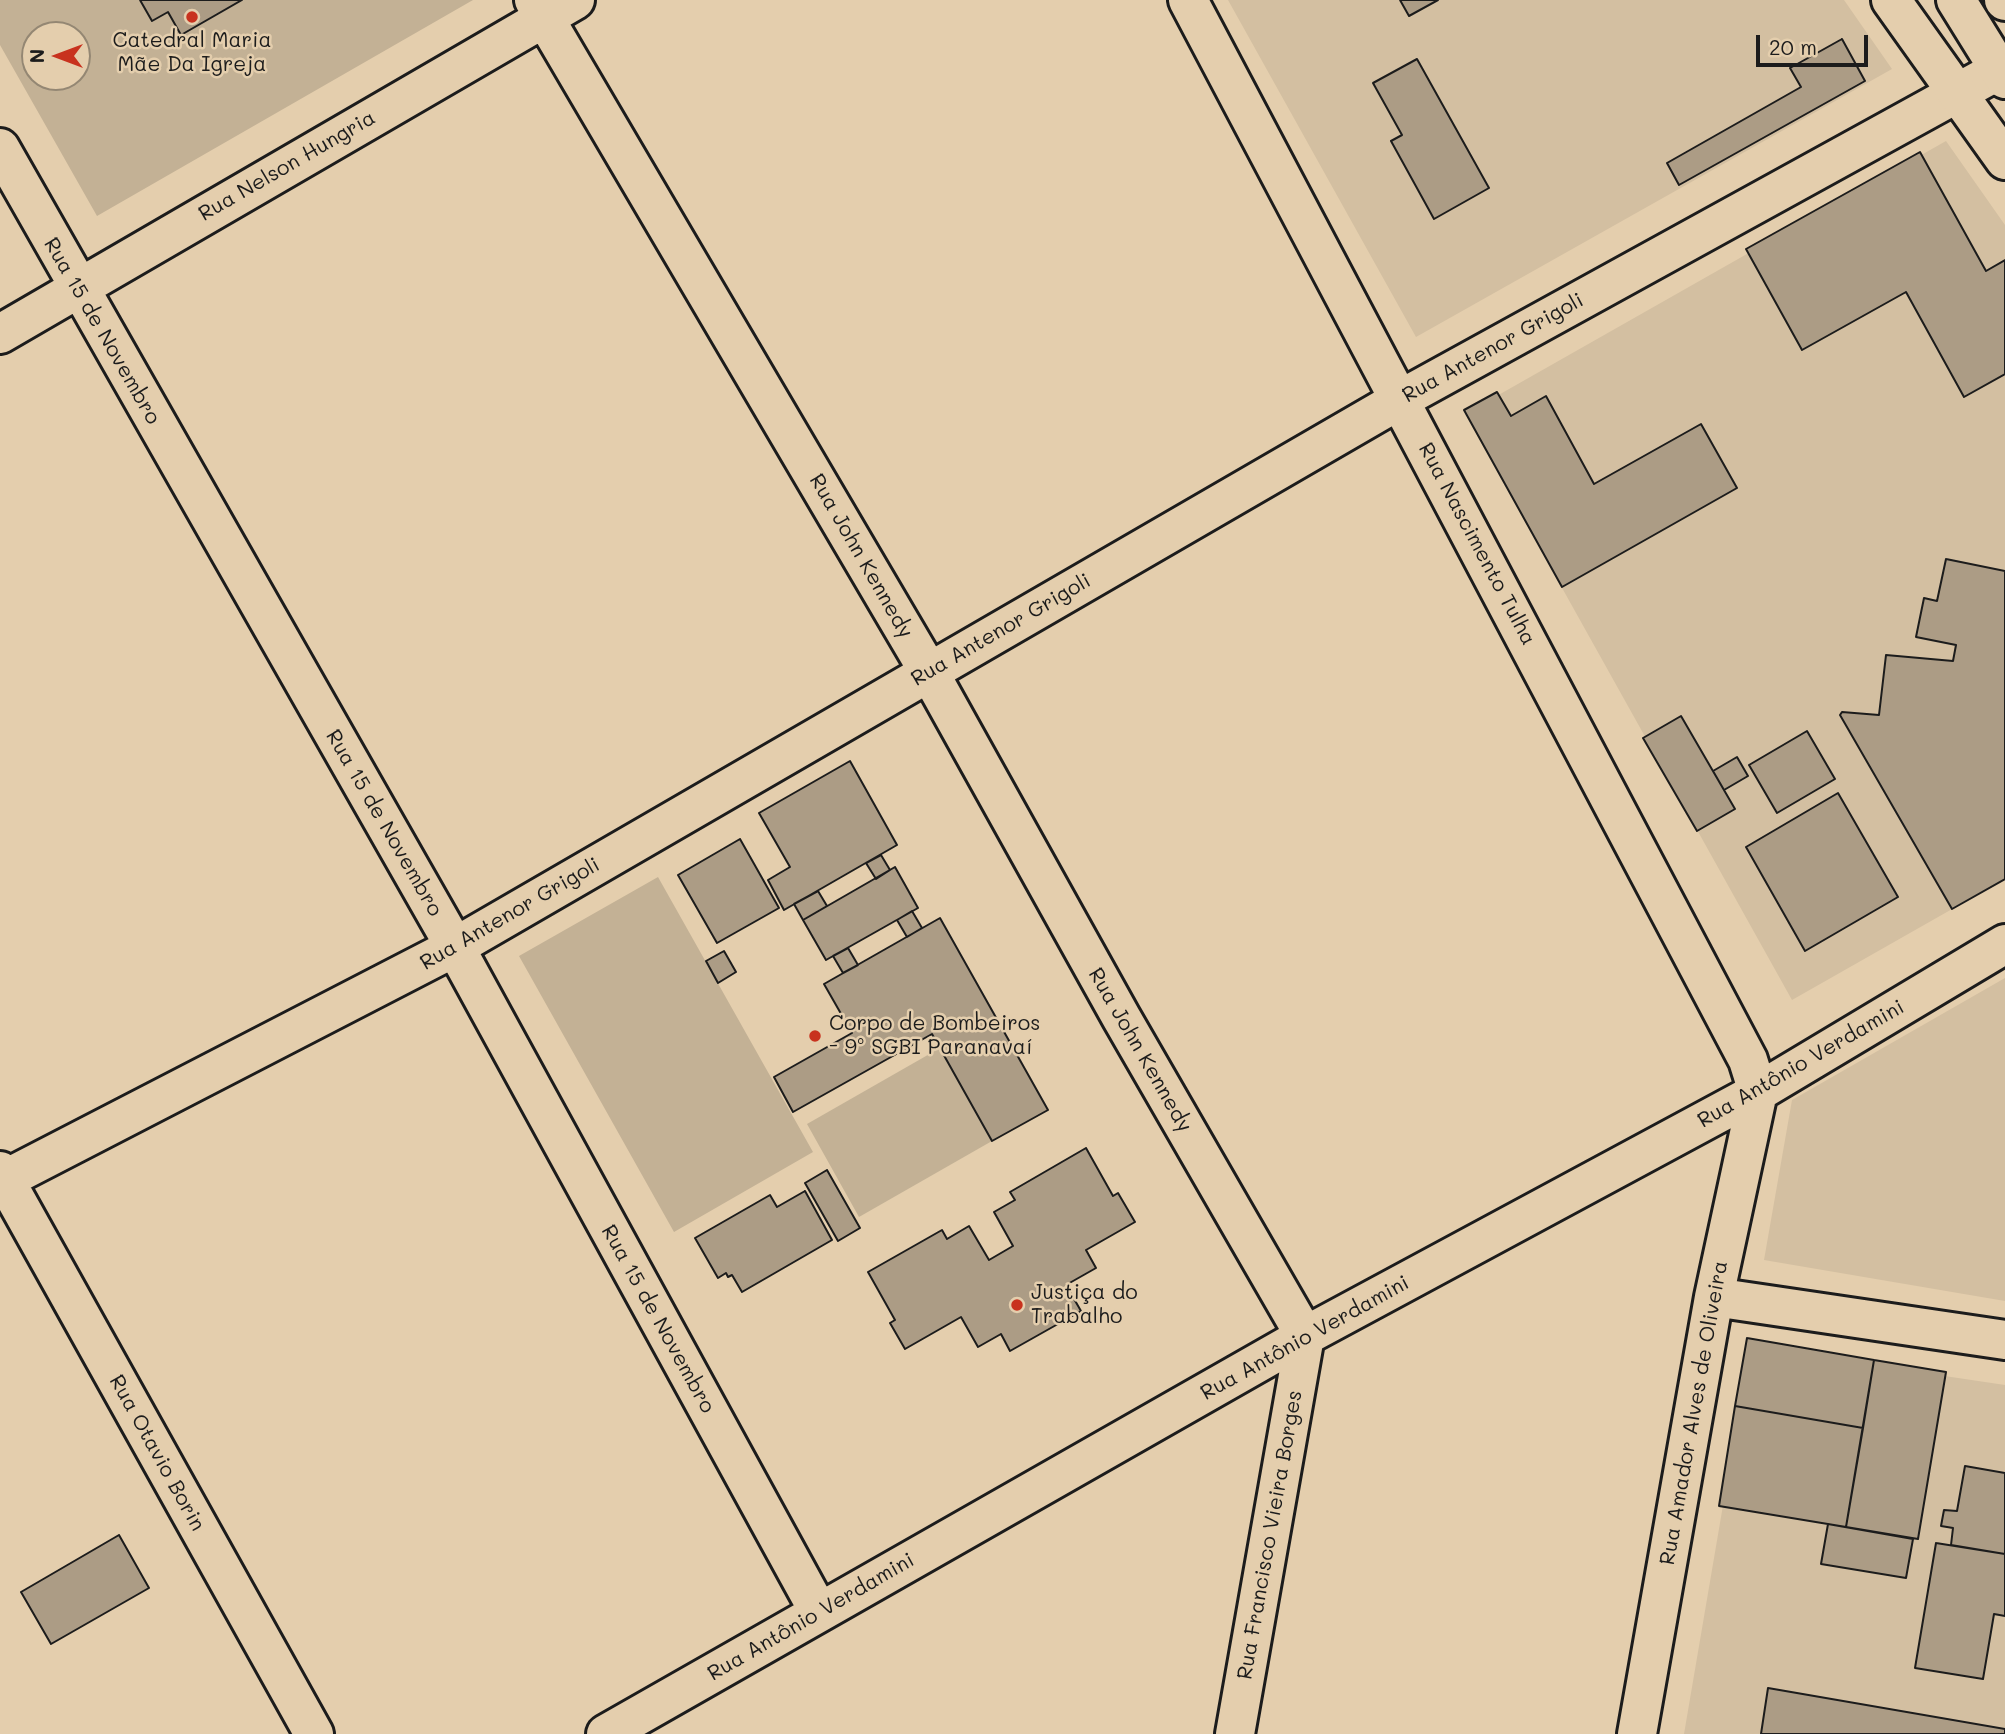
<!DOCTYPE html>
<meta charset="utf-8">
<style>
body{margin:0}
#map{position:relative;width:2005px;height:1734px;overflow:hidden;background:#e4cead;font-family:Mali,sans-serif}
canvas{display:block}
.north{position:absolute;left:21px;top:21px;width:70px;height:70px;box-sizing:border-box;background:#e4cead;border:2px solid #948773;border-radius:50%;rotate:270deg;font-size:19px;font-weight:700;line-height:28px;text-align:center;color:#1c1c1c}
.north::after{content:'';display:block;margin:auto;width:24px;height:32px;background:#c8321e;clip-path:polygon(50% 0,100% 100%,50% 72%,0 100%)}
.scale{position:absolute;left:1756px;top:35px;width:112px;height:32px;box-sizing:border-box;border:4px solid #1c1c1c;border-top:0;padding-left:9px;font-size:21px;line-height:24px;white-space:nowrap;color:#1c1c1c;-webkit-text-stroke:5px #e4cead;paint-order:stroke}
</style>
<div id="map">
<canvas width="2005" height="1734"></canvas>
<div class="north">N</div>
<div class="scale">20 m</div>
</div>
<script>
const c = document.querySelector('canvas').getContext('2d');
c.lineJoin = 'round';
function fill(path, color) { c.fillStyle = color; c.fill(path, 'evenodd'); }
const toPath = rows => new Path2D(rows.map(r => 'M' + r).join(''));
function strokePath(path, color, width, dash) { c.strokeStyle = color; c.lineWidth = width; c.lineCap = dash ? 'butt' : 'round'; c.setLineDash(dash || []); c.stroke(path); }
function write(font, color, halo, rows, align = 'center') {
  c.font = font + ' Mali,sans-serif'; c.lineWidth = 5; c.setLineDash([]); c.textBaseline = 'middle'; c.strokeStyle = halo; c.fillStyle = color; for (const [text, x, y, turn = 0] of rows) {
    c.save(); c.translate(x, y); c.rotate((+turn || 0) * Math.PI / 180); c.textAlign = isNaN(turn) ? turn : align; if (halo) c.strokeText(text, 0, 0); c.fillText(text, 0, 0); c.restore();
  }
}
fill(toPath([
 [1228,0,1844,0,1892,69,1416,337],
 [1946,141,2005,225,2005,879,1792,1000,1465,414],
 [2005,978,2005,1301,1764,1260,1792,1100],
 [1750,1347,2005,1385,2005,1734,1684,1734]
]), '#d3bfa1');
fill(toPath([
 [0,0,473,0,97,216,0,45],
 [35,35,77,35,77,77,35,77],
 [658,877,813,1152,674,1232,519,956],
 [940,1048,992,1141,859,1217,807,1124]
]), '#c3b195');
const building = toPath([
 [140,0,242,0,181,35,168,12,152,21,140,0],
 [1400,0,1438,0,1409,16,1400,0],
 [1842,39,1865,81,1679,185,1667,163,1801,87,1790,68,1842,39],
 [1417,59,1489,188,1434,219,1391,141,1402,135,1373,83,1417,59],
 [1920,152,1986,271,2005,260,2005,374,1964,397,1906,292,1802,350,1746,249,1920,152],
 [1497,392,1511,416,1546,396,1594,484,1701,424,1737,488,1562,587,1464,410,1497,392],
 [1946,559,2005,571,2005,879,1952,909,1840,715,1842,712,1879,715,1886,655,1953,661,1956,645,1916,637,1924,598,1937,601,1946,559],
 [1681,716,1735,809,1697,831,1643,738,1681,716],
 [1807,731,1835,779,1777,813,1749,765,1807,731],
 [1737,757,1748,776,1724,790,1713,771,1737,757],
 [850,761,897,845,784,910,768,880,790,867,759,813,850,761],
 [1838,793,1898,897,1805,951,1746,847,1838,793],
 [740,839,779,908,717,943,678,875,740,839],
 [881,855,890,870,876,879,866,863,881,855],
 [895,867,918,908,826,960,803,920,895,867],
 [818,891,827,906,803,920,794,904,818,891],
 [912,911,922,928,907,937,897,920,912,911],
 [940,918,1048,1110,992,1141,932,1034,793,1112,774,1077,852,1033,824,984,940,918],
 [848,948,858,965,843,973,833,956,848,948],
 [724,951,736,972,718,983,706,961,724,951],
 [1086,1148,1113,1196,1118,1193,1135,1222,1086,1250,1096,1268,1066,1285,1081,1311,1010,1351,1001,1334,978,1347,961,1317,905,1349,890,1323,895,1320,868,1272,942,1230,947,1239,969,1226,989,1260,1013,1246,994,1212,1015,1200,1010,1192,1086,1148],
 [827,1170,860,1228,838,1241,805,1183,827,1170],
 [805,1191,832,1240,742,1292,732,1275,728,1277,726,1273,718,1278,695,1238,770,1195,777,1207,805,1191],
 [1747,1338,1874,1360,1863,1428,1735,1406,1747,1338],
 [1874,1360,1946,1372,1918,1539,1846,1527,1874,1360],
 [1735,1406,1863,1428,1846,1527,1719,1506,1735,1406],
 [1965,1466,2005,1473,2005,1554,1951,1545,1953,1528,1941,1526,1944,1510,1957,1511,1965,1466],
 [1828,1524,1913,1539,1906,1578,1821,1564,1828,1524],
 [119,1535,149,1588,51,1644,21,1592,119,1535],
 [1936,1543,2005,1554,2005,1616,1994,1614,1983,1679,1915,1668,1936,1543],
 [1768,1688,2005,1729,2005,1734,1761,1734,1768,1688]
]);
fill(building, '#ac9c85');
strokePath(building, '#1c1c1c', 2);
const street = toPath([
 [534,0,929,672,1121,1017,1305,1336,1235,1734],
 [1188,0,1748,1060,1758,1092,1714,1297,1637,1734],
 [0,148,455,947,819,1612],
 [0,334,575,0],
 [0,1171,314,1734],
 [0,1182,455,947,1401,399,1999,70],
 [1714,1297,2005,1340],
 [606,1734,1305,1336,1758,1092,2005,944]
]);
const secondary = toPath([
 [1891,0,2005,160]
]);
const primary = toPath([
 [1956,0,2005,79],
 [2004,0,2005,1]
]);
strokePath(street, '#1c1c1c', 44);
strokePath(secondary, '#1c1c1c', 44);
strokePath(primary, '#1c1c1c', 44);
strokePath(street, '#e4cead', 38);
strokePath(secondary, '#e4cead', 38);
strokePath(primary, '#e4cead', 38);
for (const [x, y, r, color] of [
 [192,17,7,"#c8321e"],
 [815,1036,7,"#c8321e"],
 [1017,1305,7,"#c8321e"]
]) { const dot = new Path2D(); dot.arc(x, y, r, 0, 2 * Math.PI); c.fillStyle = color; c.fill(dot); strokePath(dot, '#e4cead', 2.5); }
write('21px', '#1c1c1c', '#e4cead', [
 ["Catedral Maria",192,41,"center"],
 ["Mãe Da Igreja",192,65,"center"],
 ["Corpo de Bombeiros",829,1024],
 ["- 9º SGBI Paranavaí",829,1048],
 ["Justiça do",1031,1293],
 ["Trabalho",1031,1317]
], 'left');
write('21px', '#1c1c1c', '#e4cead', [
 ["Rua Nelson Hungria",287,166,-30],
 ["Rua 15 de Novembro",102,331,60],
 ["Rua Antenor Grigoli",1493,348,-29],
 ["Rua Nascimento Tulha",1477,544,62],
 ["Rua John Kennedy",861,556,60],
 ["Rua Antenor Grigoli",1001,630,-30],
 ["Rua 15 de Novembro",384,823,60],
 ["Rua Antenor Grigoli",510,914,-30],
 ["Rua John Kennedy",1140,1050,60],
 ["Rua Antônio Verdamini",1801,1064,-30],
 ["Rua 15 de Novembro",658,1319,61],
 ["Rua Antônio Verdamini",1305,1338,-29],
 ["Rua Amador Alves de Oliveira",1694,1413,-80],
 ["Rua Otavio Borin",157,1453,61],
 ["Rua Francisco Vieira Borges",1270,1535,-80],
 ["Rua Antônio Verdamini",811,1617,-30]
]);
</script>
